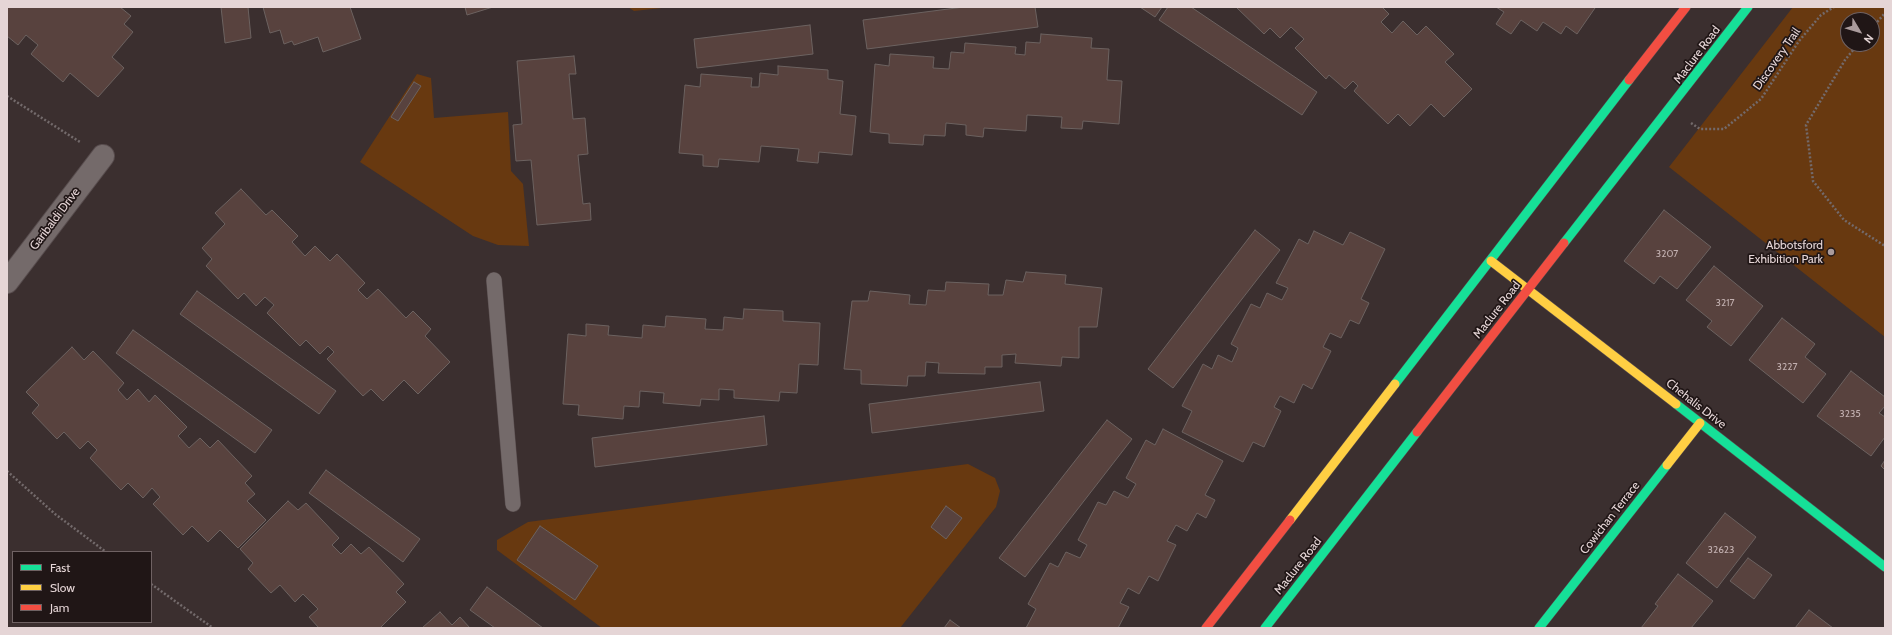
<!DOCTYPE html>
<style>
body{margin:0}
#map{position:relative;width:1892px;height:635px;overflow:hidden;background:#3b2f2f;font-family:Cabin,sans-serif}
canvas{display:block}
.frame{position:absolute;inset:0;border:8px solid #e5d5d6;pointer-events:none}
.legend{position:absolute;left:12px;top:551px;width:140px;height:72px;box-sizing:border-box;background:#201616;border:1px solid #6f6263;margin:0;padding:5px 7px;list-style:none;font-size:12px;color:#e5d5d6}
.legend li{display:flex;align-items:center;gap:8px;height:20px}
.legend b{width:20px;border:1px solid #6f6263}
.north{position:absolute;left:1840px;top:12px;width:40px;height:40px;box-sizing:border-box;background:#201616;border:1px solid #6f6263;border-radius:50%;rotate:128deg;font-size:11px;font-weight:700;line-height:16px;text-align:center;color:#e5d5d6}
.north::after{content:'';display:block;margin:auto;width:14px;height:18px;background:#aa9b9c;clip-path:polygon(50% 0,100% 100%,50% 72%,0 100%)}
</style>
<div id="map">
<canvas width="1892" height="635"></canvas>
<div class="frame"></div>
<ul class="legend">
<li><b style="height:5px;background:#16e098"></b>Fast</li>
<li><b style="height:5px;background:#ffcf43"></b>Slow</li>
<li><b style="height:5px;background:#f24e42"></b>Jam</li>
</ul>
<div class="north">N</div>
</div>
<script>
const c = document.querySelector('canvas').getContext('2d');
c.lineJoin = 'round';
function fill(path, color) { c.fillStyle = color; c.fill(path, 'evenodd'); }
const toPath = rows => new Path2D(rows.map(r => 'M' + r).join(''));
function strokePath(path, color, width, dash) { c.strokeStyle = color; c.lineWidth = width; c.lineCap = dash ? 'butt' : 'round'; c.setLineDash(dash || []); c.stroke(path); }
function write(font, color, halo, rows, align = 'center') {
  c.font = font + ' Cabin,sans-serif'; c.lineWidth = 3.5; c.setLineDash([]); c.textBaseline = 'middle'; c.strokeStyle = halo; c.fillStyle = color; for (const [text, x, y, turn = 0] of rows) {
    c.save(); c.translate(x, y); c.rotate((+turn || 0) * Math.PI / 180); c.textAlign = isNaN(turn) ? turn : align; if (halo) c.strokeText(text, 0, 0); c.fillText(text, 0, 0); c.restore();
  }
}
fill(toPath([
 [628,7,671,7,634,11],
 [1793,7,1885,7,1885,337,1669,167],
 [1848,20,1872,20,1872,44,1848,44],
 [417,74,431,78,434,118,508,112,511,171,523,184,529,246,498,245,473,236,360,162],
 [968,464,995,478,1000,491,996,507,900,628,602,628,497,550,497,540,528,522]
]), '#683910');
const building = toPath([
 [7,7,120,7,131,16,124,24,133,32,112,57,124,68,98,97,70,73,63,82,31,54,38,45,26,35,18,45,7,36,7,7],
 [221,7,248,7,251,38,225,43,221,7],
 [263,7,350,7,361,39,323,52,318,37,294,45,292,41,284,44,280,30,270,33,263,7],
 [465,7,493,7,467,15,465,7],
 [964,7,1035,7,1038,27,867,49,863,20,964,7],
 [1140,7,1162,7,1155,17,1140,7],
 [1168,7,1191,7,1317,92,1302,115,1159,20,1168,7],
 [1236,7,1382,7,1389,14,1381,22,1392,33,1403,21,1417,35,1426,26,1454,54,1445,62,1472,89,1444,117,1431,104,1410,126,1398,114,1388,124,1354,91,1358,86,1353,81,1345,89,1329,75,1326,79,1295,48,1304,39,1291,27,1280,38,1270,28,1264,34,1236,7],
 [1496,7,1593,7,1595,8,1577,34,1566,26,1561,34,1543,22,1537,31,1521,20,1511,34,1496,24,1504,12,1496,7],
 [810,25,813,54,697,68,694,39,810,25],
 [1041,34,1092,38,1091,48,1109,49,1107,80,1122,81,1119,124,1083,121,1082,129,1061,128,1062,117,1027,115,1026,131,984,128,983,137,966,135,966,125,946,123,945,136,924,135,923,145,889,143,889,134,870,132,875,64,889,66,890,54,934,57,933,68,949,69,951,52,964,53,965,43,1016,47,1015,54,1025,55,1026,42,1040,43,1041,34],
 [574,56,576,74,569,74,573,119,585,118,588,154,578,155,583,204,590,203,591,220,537,225,531,160,516,161,513,125,522,124,517,61,574,56],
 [778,66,828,70,828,79,843,81,840,114,856,116,852,155,819,152,818,163,797,161,799,149,761,146,759,162,719,159,718,167,703,166,703,155,679,153,685,85,700,87,701,74,752,78,751,87,759,87,760,73,778,75,778,66],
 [414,82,421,86,398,121,391,117,414,82],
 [241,189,266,215,272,210,298,236,292,242,305,256,315,246,330,261,337,254,365,283,358,290,367,299,378,289,406,318,413,311,431,329,425,336,450,362,418,394,404,380,383,401,371,389,363,396,327,359,334,352,328,346,320,354,306,340,300,346,267,313,274,305,265,297,256,306,244,293,238,299,206,266,212,259,202,248,225,224,215,213,241,189],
 [1664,210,1711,247,1677,289,1660,276,1654,284,1624,261,1664,210],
 [1255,230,1280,250,1173,388,1148,369,1255,230],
 [1314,231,1343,245,1350,232,1385,249,1361,299,1369,303,1359,324,1350,320,1341,338,1330,333,1323,347,1331,351,1312,389,1303,384,1294,403,1280,396,1274,407,1281,411,1264,447,1253,442,1243,462,1182,432,1192,411,1182,406,1203,364,1212,369,1218,355,1232,362,1238,348,1231,344,1251,304,1260,308,1267,293,1282,300,1288,288,1276,283,1299,239,1308,244,1314,231],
 [1714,266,1763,306,1731,346,1707,327,1712,321,1686,300,1714,266],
 [1026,272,1066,275,1065,284,1102,288,1097,327,1079,327,1079,358,1062,357,1061,366,1015,363,1016,354,1002,355,1002,367,985,367,985,374,938,373,939,363,926,362,925,376,908,376,907,386,861,384,861,370,844,369,852,301,868,301,870,291,910,295,909,304,926,305,928,290,945,291,946,282,989,284,988,295,1003,295,1006,280,1023,282,1026,272],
 [197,291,336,391,319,414,180,314,197,291],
 [744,309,783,311,783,321,820,323,818,365,799,364,797,393,780,392,779,401,734,398,734,390,719,389,719,400,701,399,700,406,663,403,664,393,640,391,639,407,624,406,623,419,578,415,579,405,563,404,568,334,586,336,586,324,609,326,608,335,642,338,643,325,665,327,666,316,706,319,705,329,723,330,724,317,743,319,744,309],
 [1782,318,1815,344,1805,357,1826,374,1803,403,1749,360,1782,318],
 [133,330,272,430,255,453,116,353,133,330],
 [72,347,84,360,93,351,124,383,118,390,127,400,138,389,149,402,155,395,187,427,178,436,189,448,200,438,210,448,218,440,252,476,245,483,255,494,247,501,266,520,238,548,220,530,208,542,192,526,183,535,153,504,160,497,152,488,143,498,128,483,121,490,90,458,97,450,88,441,80,449,64,432,57,439,32,413,39,405,26,392,72,347],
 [1851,371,1885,397,1885,406,1879,413,1885,417,1885,437,1871,456,1817,416,1851,371],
 [1040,382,1044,411,872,433,869,404,1040,382],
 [764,416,767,445,595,467,592,438,764,416],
 [1107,420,1132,439,1025,577,999,558,1107,420],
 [1163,429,1223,461,1205,495,1215,500,1206,518,1197,513,1187,531,1176,525,1167,541,1176,545,1158,581,1149,576,1139,594,1128,588,1120,603,1129,607,1118,628,1026,628,1036,609,1028,604,1050,563,1058,567,1066,552,1080,558,1087,545,1078,540,1098,502,1106,505,1114,491,1128,498,1136,484,1126,478,1146,440,1155,445,1163,429],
 [1885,460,1885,470,1881,466,1885,460],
 [326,470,420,539,403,562,309,493,326,470],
 [288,501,298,510,306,503,339,538,332,545,341,554,351,544,361,554,369,547,404,584,396,592,406,602,380,628,319,628,309,617,318,609,303,594,295,602,280,585,271,593,248,569,253,563,240,549,288,501],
 [946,506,962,518,946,539,931,527,946,506],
 [1725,513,1756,537,1717,588,1686,563,1725,513],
 [540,526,598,566,575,600,517,560,540,526],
 [1748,558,1772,575,1754,599,1730,581,1748,558],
 [1678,574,1713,601,1691,628,1641,628,1658,606,1655,604,1678,574],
 [487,587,543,628,495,628,470,610,487,587],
 [1809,610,1833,628,1795,628,1809,610],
 [440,612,452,625,460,617,470,628,422,628,440,612],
 [950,620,961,628,944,628,950,620]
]);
fill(building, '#58423e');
strokePath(building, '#6c6260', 1);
const lane = toPath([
 [494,280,513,504]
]);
const street = toPath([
 [7,282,103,156]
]);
const fast = toPath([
 [1564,243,1748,7],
 [1395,384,1629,80],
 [1676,404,1885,567],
 [1265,628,1417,432],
 [1539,628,1667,465]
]);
const slow = toPath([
 [1491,261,1676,404],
 [1667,465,1700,423],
 [1290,520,1395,384]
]);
const jam = toPath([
 [1629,80,1686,7],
 [1417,432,1564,243],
 [1206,628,1290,520]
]);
strokePath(lane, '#584d4e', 16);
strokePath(street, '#584d4e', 24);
strokePath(fast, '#584d4e', 10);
strokePath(slow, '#584d4e', 10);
strokePath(jam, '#584d4e', 10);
strokePath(toPath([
 [1872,28,1885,13],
 [1858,44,1845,60,1806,125,1813,181,1844,220,1885,246],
 [7,96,80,142],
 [1691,123,1700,129,1724,129,1761,99,1799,41,1821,15,1834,7],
 [7,471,55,514,106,552],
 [151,584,213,628]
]), '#736a6b', 2.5, [2, 2]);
strokePath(lane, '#746a6a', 15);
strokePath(street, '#746a6a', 22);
strokePath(fast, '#16e098', 9);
strokePath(slow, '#ffcf43', 9);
strokePath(jam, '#f24e42', 9);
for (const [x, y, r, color] of [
 [1831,252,4,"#aa9b9c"]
]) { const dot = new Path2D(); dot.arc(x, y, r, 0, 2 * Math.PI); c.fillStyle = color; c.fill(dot); strokePath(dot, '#201616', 1.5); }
write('10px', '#c2b0b0', null, [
 ["3207",1667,254],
 ["3217",1725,303],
 ["3227",1787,367],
 ["3235",1850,414],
 ["32623",1721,550]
]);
write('12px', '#e5d5d6', '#201616', [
 ["Maclure Road",1697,55,-53],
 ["Discovery Trail",1777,59,-55],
 ["Garibaldi Drive",55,219,-53],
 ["Maclure Road",1497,310,-52],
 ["Chehalis Drive",1696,404,38],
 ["Cowichan Terrace",1610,518,-52],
 ["Maclure Road",1298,566,-52]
]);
write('12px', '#e5d5d6', '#201616', [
 ["Abbotsford",1823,245],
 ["Exhibition Park",1823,259]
], 'right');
</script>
